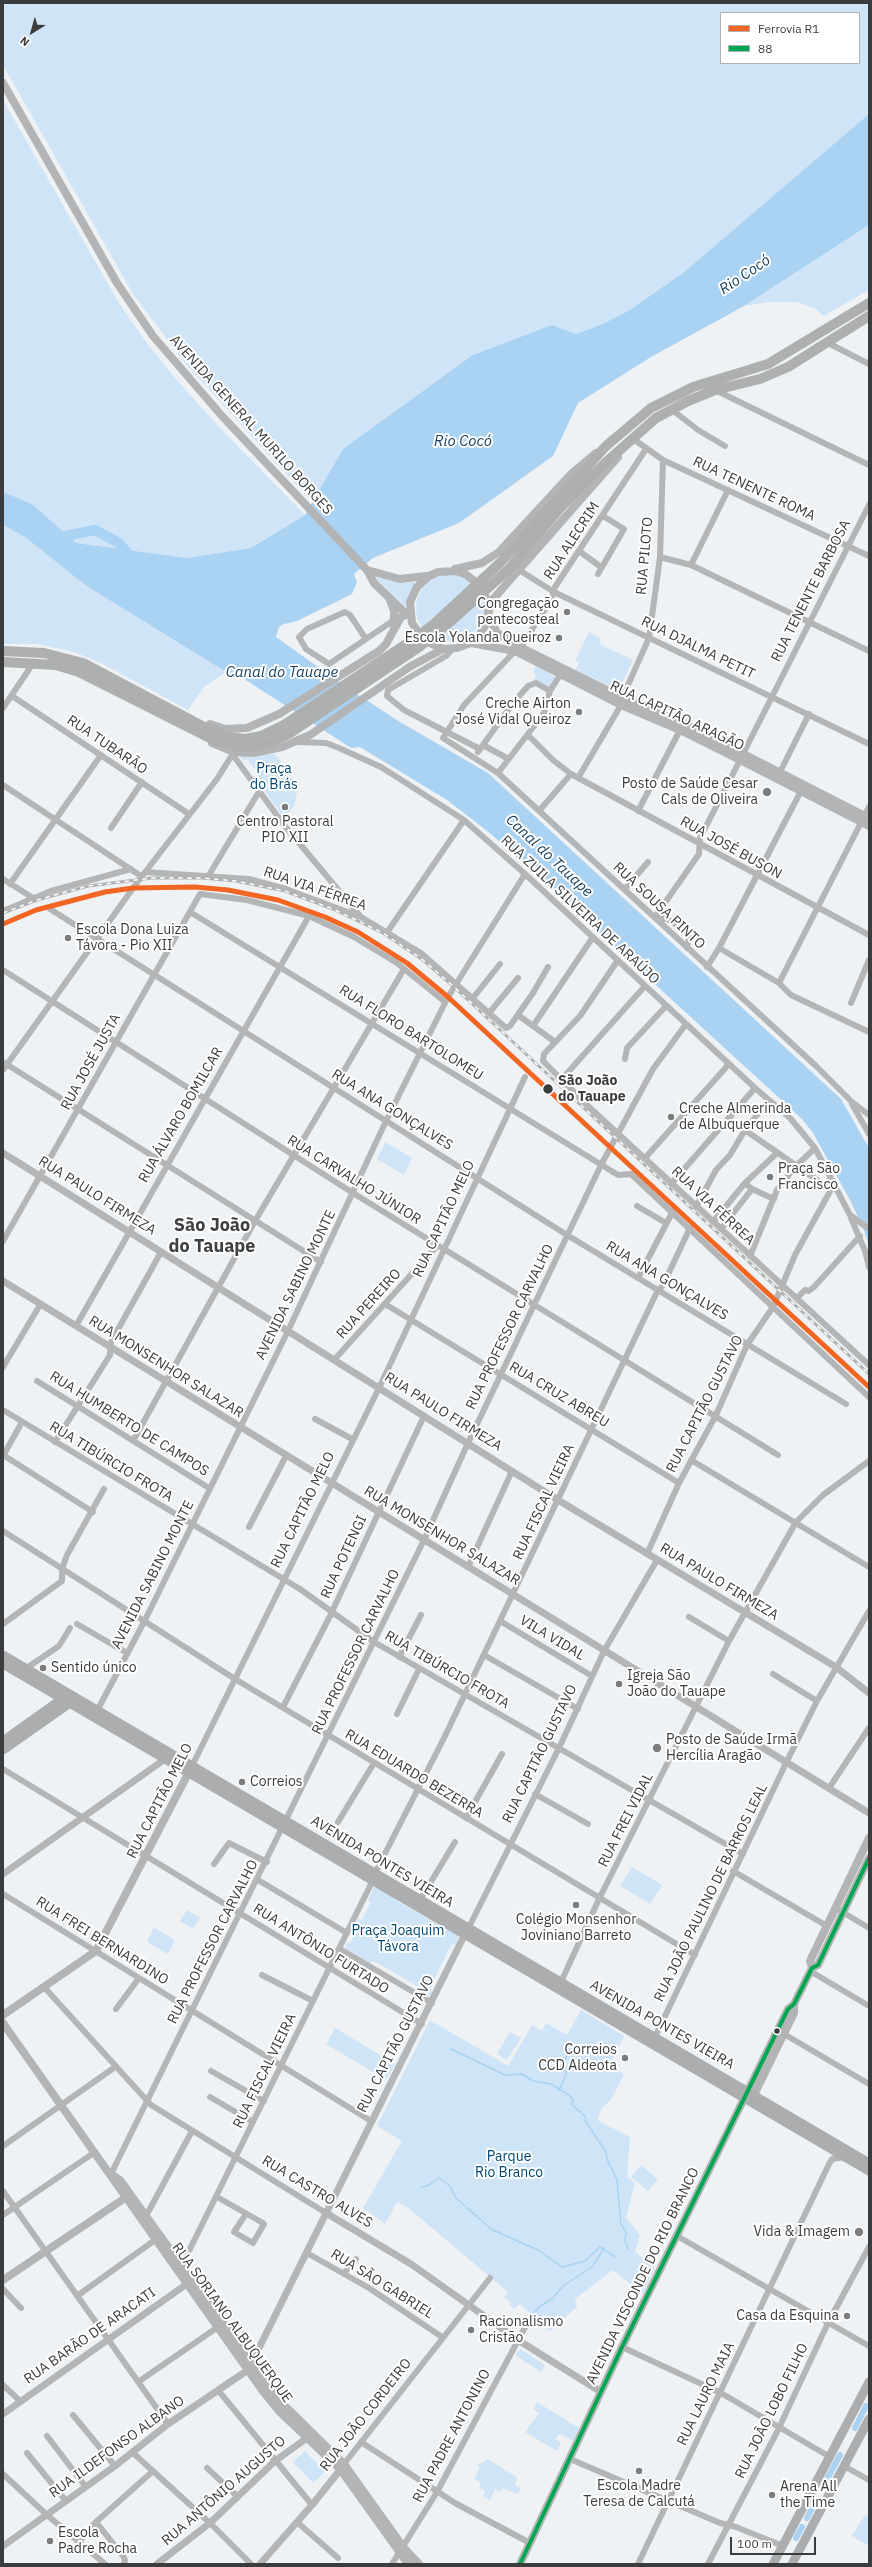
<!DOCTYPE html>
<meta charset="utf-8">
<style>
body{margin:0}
#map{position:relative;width:872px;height:2567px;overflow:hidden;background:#eff2f4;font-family:"IBM Plex Sans",sans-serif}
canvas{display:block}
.frame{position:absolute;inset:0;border:4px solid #3b3c3d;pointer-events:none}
.legend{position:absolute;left:720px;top:12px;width:140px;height:52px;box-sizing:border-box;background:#fff;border:1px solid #b1b1b1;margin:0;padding:5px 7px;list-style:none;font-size:12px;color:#3b3c3d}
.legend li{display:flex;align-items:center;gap:8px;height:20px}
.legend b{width:20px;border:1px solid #b1b1b1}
.north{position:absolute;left:12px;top:12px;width:40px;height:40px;-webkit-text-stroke:3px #fff;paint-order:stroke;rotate:217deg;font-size:11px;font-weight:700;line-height:16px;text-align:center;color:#3b3c3d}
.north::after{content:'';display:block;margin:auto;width:14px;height:18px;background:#3b3c3d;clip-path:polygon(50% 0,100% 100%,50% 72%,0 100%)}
.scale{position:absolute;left:730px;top:2537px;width:86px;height:18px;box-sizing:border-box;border:2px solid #3b3c3d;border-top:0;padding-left:5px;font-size:12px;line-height:14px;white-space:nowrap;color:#3b3c3d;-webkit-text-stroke:3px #fff;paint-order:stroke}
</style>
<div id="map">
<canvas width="872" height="2567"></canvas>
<div class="frame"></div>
<ul class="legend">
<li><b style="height:5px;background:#f26522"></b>Ferrovia R1</li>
<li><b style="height:5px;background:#00a651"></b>88</li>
</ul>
<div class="north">N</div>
<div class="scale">100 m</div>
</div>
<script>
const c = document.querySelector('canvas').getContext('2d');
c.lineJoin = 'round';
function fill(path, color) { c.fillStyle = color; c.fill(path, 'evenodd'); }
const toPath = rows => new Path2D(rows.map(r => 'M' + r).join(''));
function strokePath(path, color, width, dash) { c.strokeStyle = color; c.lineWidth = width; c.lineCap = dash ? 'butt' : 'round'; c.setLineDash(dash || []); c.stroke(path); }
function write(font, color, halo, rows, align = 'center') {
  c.font = font + ' "IBM Plex Sans",sans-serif'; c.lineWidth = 4; c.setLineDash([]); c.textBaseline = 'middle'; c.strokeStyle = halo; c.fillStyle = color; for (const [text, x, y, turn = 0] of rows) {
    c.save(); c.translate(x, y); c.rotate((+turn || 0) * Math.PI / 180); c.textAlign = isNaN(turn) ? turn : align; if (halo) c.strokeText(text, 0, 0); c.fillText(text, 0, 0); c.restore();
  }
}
fill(toPath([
 [3,3,869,3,869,114,684,272,630,310,603,324,576,334,552,325,343,449,313,503,184,362,133,294,3,65],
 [721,13,859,13,859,63,721,63],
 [3,100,120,305,147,343,174,377,221,429,305,515,251,548,187,558,76,543,32,504,3,492],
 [869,225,869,289,865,292,824,316,816,309,797,302,769,302,744,306],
 [3,525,25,537,85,585,226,672,204,687,188,710,101,663,74,652,38,644,3,644],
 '416 608a34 34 0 1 1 68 0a34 34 0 1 1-68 0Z',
 [374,576,402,583,415,582,405,607],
 [589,632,601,638,599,644,633,660,619,690,575,670,579,663,575,661],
 [536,666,555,677,548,689,534,681,536,675,533,672],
 [274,754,285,766,298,788,294,806,284,818,257,780,259,775,247,759,243,760,239,756],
 [385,1142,412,1158,404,1175,377,1159],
 [632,1867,662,1885,650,1904,620,1886],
 [375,1885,395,1897,395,1900,446,1929,449,1928,459,1935,456,1944,451,1945,430,1988,432,1992,431,1995,427,1997,422,1993,422,1989,374,1961,370,1963,345,1948,347,1942,350,1944,354,1935,351,1933,358,1919,362,1920,371,1902,368,1900],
 [187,1910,200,1918,193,1929,180,1921],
 [154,1927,175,1940,168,1954,147,1942],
 [581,2010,624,2036,609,2066,624,2074,611,2100,602,2108,597,2120,630,2137,627,2176,635,2183,626,2217,640,2235,635,2252,655,2267,643,2294,613,2270,575,2299,577,2307,550,2331,520,2304,514,2309,509,2305,511,2302,504,2297,508,2292,407,2207,397,2202,385,2224,363,2208,402,2141,377,2126,430,2020,508,2066,532,2025,542,2031,546,2023,567,2035],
 [335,2028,395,2064,386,2080,326,2044],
 [510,2032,521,2038,507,2060,497,2054],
 [641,2165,658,2179,648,2191,631,2177],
 [520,2349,545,2365,541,2372,515,2355],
 [537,2402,579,2428,573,2441,559,2434,555,2439,561,2443,557,2451,525,2432,539,2413,533,2409],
 [305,2451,325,2472,313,2483,293,2462],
 [487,2459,517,2477,515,2485,521,2488,518,2494,502,2488,500,2492,495,2489,490,2500,483,2496,485,2491,479,2488,481,2483,474,2479,480,2468,477,2466,479,2463,481,2464],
 [868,2515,869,2515,869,2546,852,2536,864,2516,867,2517]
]), '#cfe4f6');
fill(toPath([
 [869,114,869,225,744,306,651,357,578,403,553,456,459,523,373,558,354,574,357,582,352,594,297,621,284,624,279,627,276,637,346,687,400,722,488,773,841,1099,869,1148,869,1246,864,1230,851,1202,813,1133,802,1119,491,834,447,800,360,747,351,748,238,675,226,672,85,585,25,537,3,525,3,492,32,504,76,543,187,558,251,548,305,515,343,449,473,355,552,325,576,334,603,324,630,310,684,272]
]), '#aad2f3');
strokePath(toPath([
 [451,2049,505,2075,522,2074,533,2081,551,2084,570,2096,573,2100,572,2105,585,2116,586,2122,606,2152,607,2159,617,2180,621,2224,626,2232,625,2240,628,2249],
 [559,2090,566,2075,565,2059,570,2049],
 [420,2188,429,2185,439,2178,450,2186,456,2198,491,2229,540,2251,562,2267,585,2261,600,2247,615,2257],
 [534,2313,539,2307,553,2298,563,2286,593,2266,604,2248]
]), '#aad2f3', 1.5);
strokePath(toPath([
 [855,2428,866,2406],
 [826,2481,840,2455],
 [807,2518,813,2506],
 [796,2538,802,2527]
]), '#aad2f3', 6);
strokePath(toPath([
 [56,538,95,530,119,543,133,560]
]), '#aad2f3', 10);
strokePath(toPath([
 [826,342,869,364],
 [715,390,869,465],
 [671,409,698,430,725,446],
 [632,438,663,460,869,556],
 [579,551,601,567],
 [660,557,691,565,869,651],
 [691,565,728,490],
 [519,570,554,592,869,744],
 [598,574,624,529,603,516],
 [366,639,350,615,345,612,307,629,299,637,306,649,329,664,366,639,394,620],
 [521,647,552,598,555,587,646,449],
 [453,649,446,656,388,690,387,696,404,710,480,749],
 [515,651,464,705,443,738,498,773,816,1066,851,1101,869,1115],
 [12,696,189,814],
 [623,696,649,638,660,557,663,460],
 [3,708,34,662],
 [528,735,553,760,571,774,869,935],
 [296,742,326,743,339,748,381,767,464,820,525,874,755,1088,790,1118,815,1148,850,1215,869,1229],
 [483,745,505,757],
 [478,752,513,703,528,686,536,683,550,691],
 [743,754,869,505],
 [233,755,284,825,360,916],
 [780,772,809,714],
 [498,773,544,713,550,691,560,675],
 [578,778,621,705],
 [3,785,141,876],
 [539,811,571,774],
 [638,811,680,730],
 [111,828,142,782],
 [145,872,249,879,286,889,361,917,421,953,506,1028,510,1026,533,993,548,967],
 [209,875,260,790],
 [3,879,33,898],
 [10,884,101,755],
 [625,889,648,862],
 [50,909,567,1235,846,1404],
 [3,911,51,891,131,869],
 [190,912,618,1175,631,1174,869,1397],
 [655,917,699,854,700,838,740,760],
 [655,917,667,919,683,929,689,937,687,948],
 [388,931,464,820],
 [719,948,779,983,791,995,869,1032],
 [618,960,580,1016,544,1054,543,1061,588,1106,869,1365],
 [707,967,719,948,801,791],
 [3,970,353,1193,778,1455],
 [779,983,869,807],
 [473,998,500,964],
 [851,1003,869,960],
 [489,1013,518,978],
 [518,1015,555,1042],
 [533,1026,593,937],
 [625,1059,627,1048,666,1006],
 [3,1062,321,1262],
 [3,1070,136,884,217,779,234,752],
 [561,1080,645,986],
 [852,1104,869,1134],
 [729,1119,830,1189],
 [645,1158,729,1064],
 [745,1183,752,1189,774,1199],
 [671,1184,755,1088],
 [637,1206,666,1223],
 [696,1207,716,1170,730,1155,745,1130,768,1101],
 [851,1218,865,1251,869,1267],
 [713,1222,745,1183,777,1153],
 [721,1229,752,1189],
 [3,1241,200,894,247,900,309,916,354,937,397,963,445,1002],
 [750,1256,777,1190,795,1167,815,1148],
 [638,1278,673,1211],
 [797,1298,805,1290,809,1291,814,1287,860,1236],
 [385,1304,679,1483],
 [76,1326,309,916],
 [334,1360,437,1246],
 [3,1367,40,1305],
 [37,1381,209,1488],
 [3,1410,300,1589,374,1642,743,1854],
 [315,1419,352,1439],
 [133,1441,255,1221,404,969],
 [55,1442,110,1355,111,1342,161,1252],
 [3,1455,93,1512],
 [3,1456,22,1422],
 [691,1460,869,1567],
 [249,1527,286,1456],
 [3,1531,235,1679,695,1955],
 [647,1554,679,1483,716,1415,747,1345,773,1307,795,1255,834,1184],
 [468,1567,512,1471],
 [689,1617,729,1641],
 [500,1621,592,1676],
 [3,1624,62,1581,62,1569,67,1555,104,1489],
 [77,1624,127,1653],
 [484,1655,578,1709],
 [399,1657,421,1615],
 [25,1669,59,1646,70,1628],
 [773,1674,817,1701],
 [283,1707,329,1618,424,1416],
 [97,1711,144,1622,288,1331,386,1121,448,997,525,874],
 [397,1714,419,1669],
 [192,1766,379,1388,525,1077],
 [3,1769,422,2024],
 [829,1788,869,1728],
 [535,1794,588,1824],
 [466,1818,502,1754],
 [338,1822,374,1763],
 [214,1864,229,1843,267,1862],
 [733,1871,827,1926],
 [375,1873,444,1738,656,1294,663,1285,690,1228],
 [258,1880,347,1933],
 [3,1894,371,2121],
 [420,1900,455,1842],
 [839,1910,869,1928],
 [468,1929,559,1748,604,1651,657,1560],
 [340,1949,432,2003],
 [810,1971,869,2006],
 [262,1975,313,2001],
 [561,1982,599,1899,729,1641,796,1522,823,1495,869,1461],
 [44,1987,151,2105,326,2213],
 [116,2009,139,1978],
 [784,2034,869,2084],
 [655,2037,787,1761,817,1701,869,1611],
 [211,2071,264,2101],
 [210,2097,253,2122],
 [3,2146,115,2067],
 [111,2174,424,1540,468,1443,601,1165,653,1069,686,1024],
 [3,2191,168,2424],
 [217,2197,263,2223,264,2224,253,2243,234,2232,246,2214],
 [3,2215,95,2152],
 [146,2216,192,2131],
 [677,2236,869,2346],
 [307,2253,369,2288,442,2337],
 [180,2269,373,1880],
 [344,2273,356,2259],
 [3,2289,21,2308],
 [77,2296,155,2240],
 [622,2347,721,2393,830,2457],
 [138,2382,218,2327],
 [3,2385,20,2401],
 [218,2390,312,2505],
 [73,2415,115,2466],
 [47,2436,86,2487],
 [361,2442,455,2503,530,2543],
 [132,2452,210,2523,251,2564],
 [27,2453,66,2501],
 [570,2459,720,2523,736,2527,783,2546],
 [344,2464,490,2278],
 [844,2466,869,2480],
 [207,2468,238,2497],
 [3,2474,47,2515,105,2564],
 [96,2522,123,2556,125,2560,124,2564],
 [297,2522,338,2558],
 [79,2542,96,2522,153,2471],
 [392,2564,437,2492,530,2318],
 [638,2564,829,2164,832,2159,845,2157],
 [708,2564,777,2432,828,2323,869,2247]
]), '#b4b5b6', 6);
strokePath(toPath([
 [3,1153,558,1500,836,1667,869,1693],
 [3,1281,869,1813],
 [3,1874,165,1759],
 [326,2213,411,2264,518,2340,601,2392],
 [3,2414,191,2281],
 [3,2546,115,2466,168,2424,248,2370,467,1930],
 [157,2564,210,2523,275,2461,307,2438],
 [260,2564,312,2505,344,2465]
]), '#b4b5b6', 7);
strokePath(toPath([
 [3,83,117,283,153,336,222,416,367,570,374,583,404,612,410,612],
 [455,569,482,563,499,552,572,473,596,453],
 [367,570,400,579,426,576],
 [390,600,394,611,394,628],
 [488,611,488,602,480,585,465,574,456,571,438,572,429,576,417,587,410,602,412,623,425,641,444,649,457,648,471,643,480,634,486,624,491,602,495,597,618,457],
 [488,614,497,633,516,645,617,695,683,723,869,818],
 [471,643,515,651,621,705,680,730,740,760,869,826],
 [210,724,225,729,247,728,279,714,379,651,386,644,401,617,410,613],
 [212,743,234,752,253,753,282,747,310,735,411,666,443,649],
 [812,1968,810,1961,869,1838],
 [3,2015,96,1951,191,1768],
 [3,2023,262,2390,279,2411,340,2469,408,2564],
 [751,2101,794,2013,794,2004],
 [111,2174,120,2180,278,2399,344,2464,404,2548,419,2564],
 [3,2280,128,2196],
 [520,2564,622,2347,788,2009,794,2004,812,1968,818,1965,869,1858]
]), '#b3b4b5', 8);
strokePath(toPath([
 [3,1655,869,2163],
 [3,1664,869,2171],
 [3,1741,66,1696],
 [3,1750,70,1703],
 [773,2564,869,2382],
 [792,2564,869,2419]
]), '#acadae', 9);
strokePath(toPath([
 [555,502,606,446,651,408,693,387,768,364,869,303],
 [561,507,604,464,656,418,688,401,715,390,760,379,788,367,869,316],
 [3,651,44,653,83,663,202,726,230,737,245,739,261,736,284,725],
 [3,662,56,665,79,672,218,742,237,747,252,747,268,744,290,733]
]), '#aeb0b0', 10);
const rail = toPath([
 [3,913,37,900,88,886,152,878,202,878,236,881,285,891,333,909,383,933,423,960,453,986,869,1374]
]);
strokePath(rail, '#afb1b2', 3);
strokePath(rail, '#fff', 1.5, [4.5]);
strokePath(toPath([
 [284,725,414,639,434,624,501,562,555,502],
 [290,733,419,647,450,622,509,569,561,507]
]), '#aeb0b0', 10);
strokePath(toPath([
 [520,2564,622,2347,788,2009,794,2004,812,1968,818,1965,869,1858]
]), '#00a651', 4);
strokePath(toPath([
 [3,924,36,910,105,892,133,888,195,887,228,890,278,900,325,917,358,932,407,963,448,997,869,1387]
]), '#f26522', 5);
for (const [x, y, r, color] of [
 [567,612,4,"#7a7c7d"],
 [559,638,4,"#7a7c7d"],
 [579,712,4,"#7a7c7d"],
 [767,792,5,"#7a7c7d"],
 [285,807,4,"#7a7c7d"],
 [68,938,4,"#7a7c7d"],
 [548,1089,5.5,"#3b3c3d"],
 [671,1117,4,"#7a7c7d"],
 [770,1177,4,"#7a7c7d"],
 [43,1668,4,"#7a7c7d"],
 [619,1684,4,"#7a7c7d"],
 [657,1748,5,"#7a7c7d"],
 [242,1782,4,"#7a7c7d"],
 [576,1905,4,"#7a7c7d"],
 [777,2031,3.5,"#3b3c3d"],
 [625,2058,4,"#7a7c7d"],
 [859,2232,5,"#7a7c7d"],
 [847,2316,4,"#7a7c7d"],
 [471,2330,4,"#7a7c7d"],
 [639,2471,4,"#7a7c7d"],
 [772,2495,4,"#7a7c7d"],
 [50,2541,4,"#7a7c7d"]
]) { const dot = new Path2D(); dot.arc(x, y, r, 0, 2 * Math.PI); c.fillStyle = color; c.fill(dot); strokePath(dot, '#fff', 1.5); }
write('14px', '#3b3c3d', '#fff', [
 ["AVENIDA GENERAL MURILO BORGES",251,425,48],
 ["RUA TENENTE ROMA",754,489,25],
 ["RUA ALECRIM",572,541,-57],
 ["RUA PILOTO",645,556,-85],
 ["RUA TENENTE BARBOSA",811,591,-63],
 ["RUA DJALMA PETIT",698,648,26],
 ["RUA CAPITÃO ARAGÃO",677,716,25],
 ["RUA TUBARÃO",107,745,34],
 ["RUA JOSÉ BUSON",731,848,29],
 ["RUA VIA FÉRREA",315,889,19],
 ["RUA SOUSA PINTO",659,906,43],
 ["RUA ZUILA SILVEIRA DE ARAÚJO",580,910,43],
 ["RUA FLORO BARTOLOMEU",411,1033,32],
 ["RUA JOSÉ JUSTA",91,1062,-61],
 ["RUA ANA GONÇALVES",392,1110,32],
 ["RUA ÁLVARO BOMILCAR",181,1115,-60],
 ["RUA CARVALHO JÚNIOR",354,1180,32],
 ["RUA PAULO FIRMEZA",97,1196,32],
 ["RUA VIA FÉRREA",713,1206,43],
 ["RUA CAPITÃO MELO",444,1219,-65],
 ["RUA ANA GONÇALVES",667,1281,31],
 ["AVENIDA SABINO MONTE",296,1285,-64],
 ["RUA PEREIRO",369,1304,-48],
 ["RUA PROFESSOR CARVALHO",510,1327,-64],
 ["RUA MONSENHOR SALAZAR",166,1367,32],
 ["RUA CRUZ ABREU",559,1395,31],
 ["RUA CAPITÃO GUSTAVO",705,1404,-63],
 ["RUA PAULO FIRMEZA",443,1412,32],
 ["RUA HUMBERTO DE CAMPOS",129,1424,32],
 ["RUA TIBÚRCIO FROTA",111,1462,31],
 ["RUA FISCAL VIEIRA",544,1502,-65],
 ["RUA CAPITÃO MELO",303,1510,-64],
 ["RUA MONSENHOR SALAZAR",442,1536,31],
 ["RUA POTENGI",344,1557,-65],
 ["AVENIDA SABINO MONTE",153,1575,-63],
 ["RUA PAULO FIRMEZA",719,1582,31],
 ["VILA VIDAL",552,1638,31],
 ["RUA PROFESSOR CARVALHO",356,1652,-64],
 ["RUA TIBÚRCIO FROTA",447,1670,30],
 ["RUA CAPITÃO GUSTAVO",540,1754,-64],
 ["RUA EDUARDO BEZERRA",414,1774,31],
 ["RUA CAPITÃO MELO",160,1801,-63],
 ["RUA FREI VIDAL",626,1820,-63],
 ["AVENIDA PONTES VIEIRA",382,1862,31],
 ["RUA JOÃO PAULINO DE BARROS LEAL",711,1893,-64],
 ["RUA FREI BERNARDINO",102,1941,32],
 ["RUA PROFESSOR CARVALHO",213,1942,-63],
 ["RUA ANTÔNIO FURTADO",321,1949,32],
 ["AVENIDA PONTES VIEIRA",662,2025,30],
 ["RUA CAPITÃO GUSTAVO",396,2044,-63],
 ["RUA FISCAL VIEIRA",265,2071,-64],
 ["RUA CASTRO ALVES",317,2192,31],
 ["AVENIDA VISCONDE DO RIO BRANCO",643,2276,-64],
 ["RUA SÃO GABRIEL",382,2284,32],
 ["RUA SORIANO ALBUQUERQUE",232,2323,54],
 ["RUA BARÃO DE ARACATI",90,2336,-35],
 ["RUA LAURO MAIA",706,2394,-64],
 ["RUA JOÃO LOBO FILHO",772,2411,-64],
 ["RUA JOÃO CORDEIRO",366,2415,-52],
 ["RUA PADRE ANTONINO",452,2436,-62],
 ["RUA ILDEFONSO ALBANO",117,2447,-36],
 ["RUA ANTÔNIO AUGUSTO",224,2491,-41]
]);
write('14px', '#3b3c3d', '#fff', [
 ["Congregação",559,604,"right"],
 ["pentecosteal",559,620,"right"],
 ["Escola Yolanda Queiroz",551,638,"right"],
 ["Creche Airton",571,704,"right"],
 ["José Vidal Queiroz",571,720,"right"],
 ["Posto de Saúde Cesar",758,784,"right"],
 ["Cals de Oliveira",758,800,"right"],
 ["Centro Pastoral",285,822,"center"],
 ["PIO XII",285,838,"center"],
 ["Escola Dona Luiza",76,930],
 ["Távora - Pio XII",76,946],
 ["Creche Almerinda",679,1109],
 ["de Albuquerque",679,1125],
 ["Praça São",778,1169],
 ["Francisco",778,1185],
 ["Sentido único",51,1668],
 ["Igreja São",627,1676],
 ["João do Tauape",627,1692],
 ["Posto de Saúde Irmã",666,1740],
 ["Hercília Aragão",666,1756],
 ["Correios",250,1782],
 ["Colégio Monsenhor",576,1920,"center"],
 ["Joviniano Barreto",576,1936,"center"],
 ["Correios",617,2050,"right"],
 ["CCD Aldeota",617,2066,"right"],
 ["Vida & Imagem",850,2232,"right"],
 ["Casa da Esquina",839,2316,"right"],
 ["Racionalismo",479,2322],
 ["Cristão",479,2338],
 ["Escola Madre",639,2486,"center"],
 ["Teresa de Calcutá",639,2502,"center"],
 ["Arena All",780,2487],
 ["the Time",780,2503],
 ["Escola",58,2533],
 ["Padre Rocha",58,2549]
], 'left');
write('14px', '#004772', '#fff', [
 ["Praça",274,769],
 ["do Brás",274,785],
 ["Praça Joaquim",398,1931],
 ["Távora",398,1947],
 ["Parque",509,2157],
 ["Rio Branco",509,2173]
]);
write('bold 14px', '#3b3c3d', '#fff', [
 ["São João",558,1081],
 ["do Tauape",558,1097]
], 'left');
write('italic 15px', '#184261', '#fff', [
 ["Rio Cocó",745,275,-34],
 ["Rio Cocó",463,442],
 ["Canal do Tauape",282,673],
 ["Canal do Tauape",549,856,43]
]);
write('bold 18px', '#3e4144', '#fff', [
 ["São João",212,1226],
 ["do Tauape",212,1247]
]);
</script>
